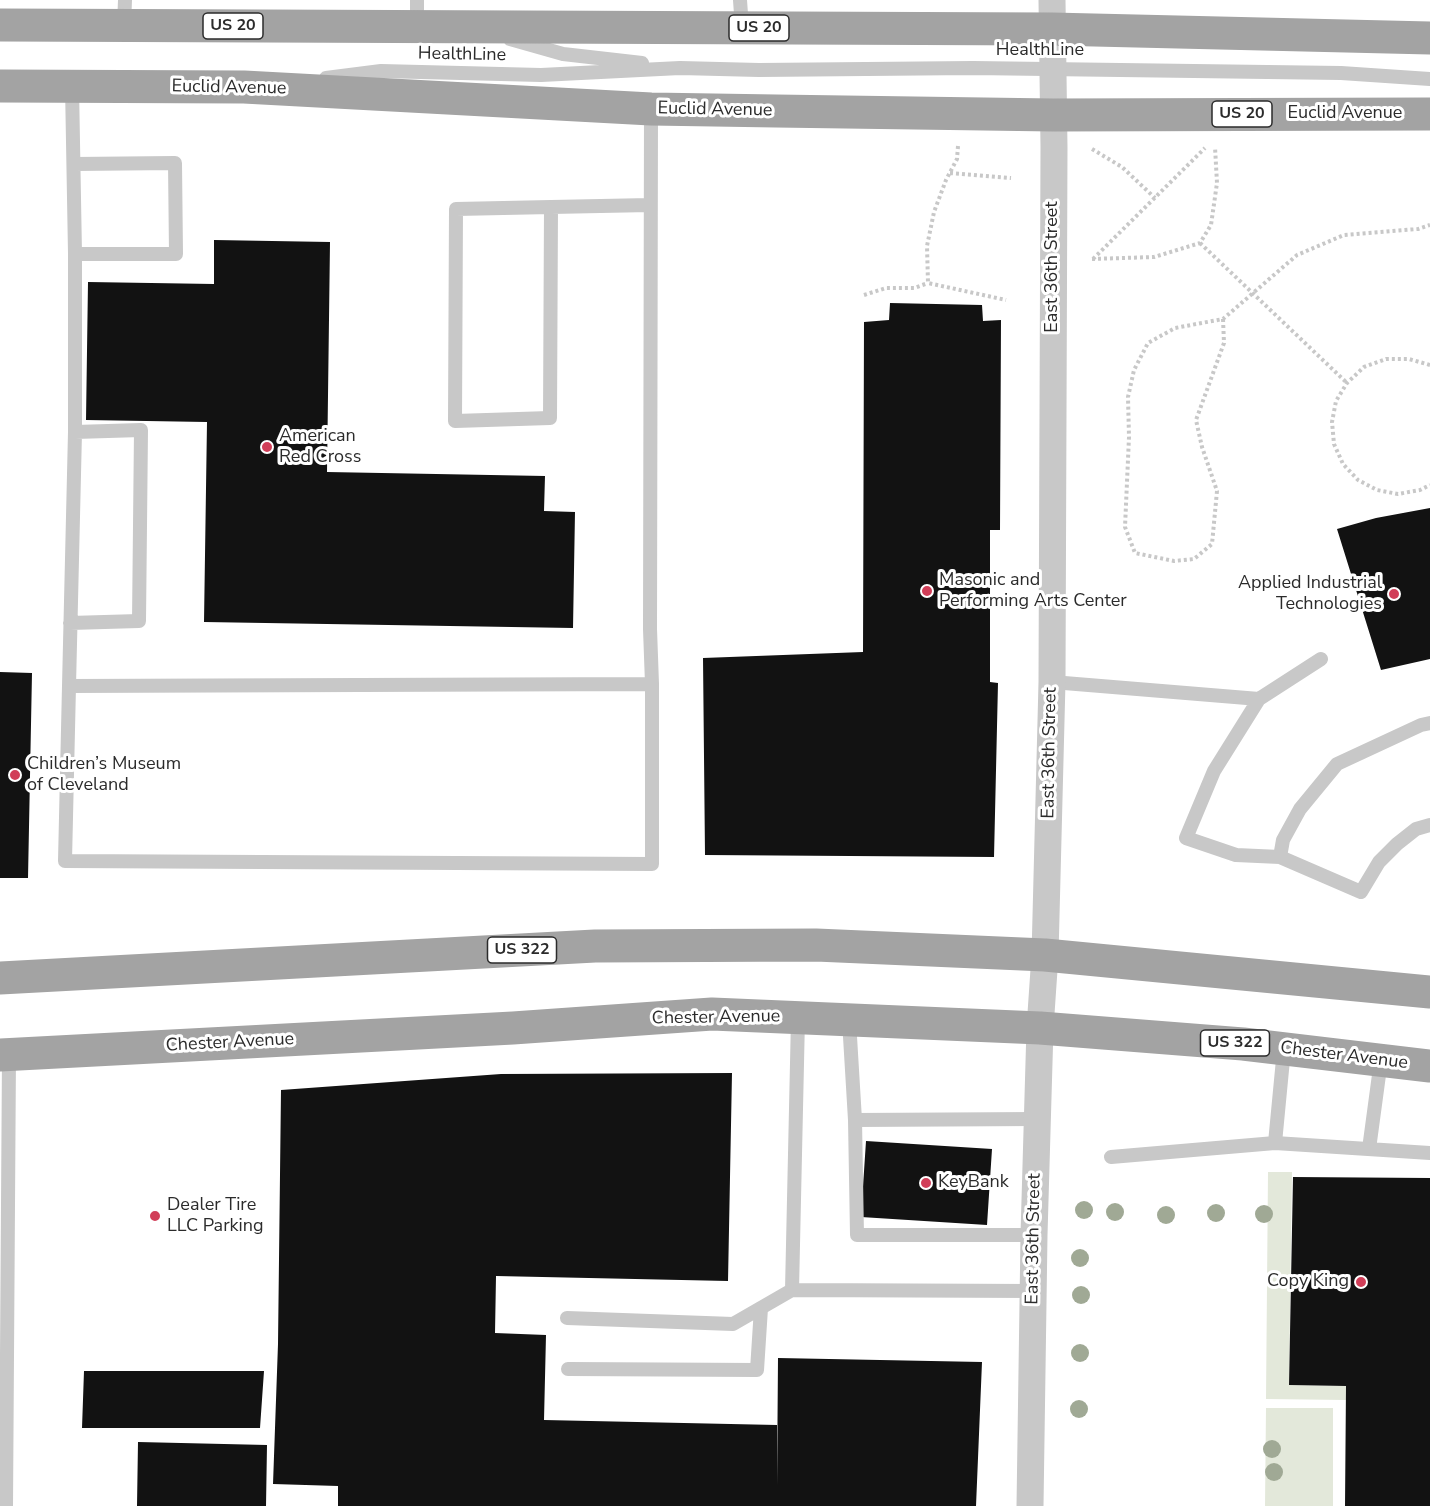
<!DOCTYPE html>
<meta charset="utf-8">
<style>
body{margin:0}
canvas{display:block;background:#fff}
</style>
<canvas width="1430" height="1506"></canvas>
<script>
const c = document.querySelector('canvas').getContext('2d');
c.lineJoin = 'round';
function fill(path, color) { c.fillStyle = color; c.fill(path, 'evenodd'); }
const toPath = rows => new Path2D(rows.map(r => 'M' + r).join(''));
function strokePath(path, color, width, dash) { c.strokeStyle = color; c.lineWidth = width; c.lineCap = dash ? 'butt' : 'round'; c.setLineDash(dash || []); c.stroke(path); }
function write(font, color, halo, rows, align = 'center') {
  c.font = font + ' "Nunito Sans",sans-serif'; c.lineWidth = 6; c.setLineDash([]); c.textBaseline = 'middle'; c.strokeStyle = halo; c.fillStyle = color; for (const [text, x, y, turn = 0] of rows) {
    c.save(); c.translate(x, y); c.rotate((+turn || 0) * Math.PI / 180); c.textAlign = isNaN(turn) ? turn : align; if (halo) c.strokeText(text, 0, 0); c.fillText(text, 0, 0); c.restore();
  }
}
fill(toPath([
 [1268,1172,1292,1172,1289,1385,1346,1386,1346,1400,1266,1399],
 [1266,1408,1333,1408,1333,1506,1265,1506]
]), '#e3e8da');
fill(toPath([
 [214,240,330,242,327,472,545,476,544,511,575,512,573,628,204,622,207,422,86,420,88,282,214,284],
 [890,303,982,305,983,321,1001,320,1000,530,990,530,990,682,998,683,994,857,705,855,703,658,863,652,864,322,889,320],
 [1430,508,1430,659,1381,670,1337,529,1376,518],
 [0,672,32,673,28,878,0,878],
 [732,1073,728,1281,496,1276,495,1333,546,1335,544,1420,777,1425,777,1486,778,1358,982,1362,976,1506,338,1506,338,1486,273,1484,278,1344,281,1090,501,1074],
 [866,1141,992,1149,987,1225,861,1217],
 [1293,1177,1430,1178,1430,1506,1345,1506,1346,1386,1289,1385],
 [84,1371,264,1371,260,1428,82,1428],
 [138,1442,267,1445,266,1506,137,1506]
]), '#121212');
strokePath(toPath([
 [958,146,957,159,946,180,934,212,927,246,928,283,1006,300],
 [1092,149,1122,167,1155,198],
 [950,173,1011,178],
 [1200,243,1347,383],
 [1092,259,1154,257,1200,243,1211,225,1217,183,1215,147],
 [1093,259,1205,148],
 [864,295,886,288,914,288,928,283],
 [1223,319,1224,343,1196,420,1202,447,1217,491,1212,544,1194,559,1174,561,1135,553,1125,527,1129,437,1128,397,1134,370,1148,343,1175,328,1223,319,1297,255,1344,235,1418,229,1430,225],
 [1430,365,1409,359,1386,359,1364,367,1347,383,1336,401,1332,422,1334,444,1343,464,1358,480,1377,490,1398,494,1420,490,1430,485]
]), '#c8c8c8', 4, [3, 3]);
strokePath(toPath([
 [740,0,742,28],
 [124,26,125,0],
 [417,27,417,0],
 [510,39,563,54,642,63],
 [326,78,381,71,541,75,680,68,759,70,973,68,1341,73,1430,79],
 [651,109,650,629,652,684],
 [74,164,175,163,176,254,75,254],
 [551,207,550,418,455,421,456,209,551,207,650,205],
 [70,623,139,621,141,430,75,432],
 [1321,659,1259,699,1214,771,1186,838,1236,855,1280,857,1361,892,1379,862,1397,844,1416,829,1430,825],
 [1052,682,1259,699],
 [69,686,652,684,652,864,65,861,69,686,75,432,75,254,72,86],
 [1280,857,1283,840,1300,809,1337,764,1421,725,1430,723],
 [798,1018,792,1290,1033,1291],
 [849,1020,855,1120,857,1235,1034,1235],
 [1284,1049,1275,1143,1430,1153],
 [855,1120,1037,1119],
 [1369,1149,1381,1060],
 [1111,1157,1275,1143],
 [567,1318,733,1324,792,1290],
 [568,1369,757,1370,761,1308],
 [6,1506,9,1054]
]), '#c8c8c8', 14);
strokePath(toPath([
 [1030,1506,1034,1235,1040,1028,1045,955,1052,682,1054,147,1052,0]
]), '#c8c8c8', 27);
strokePath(toPath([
 [0,25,1052,29,1430,38],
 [0,86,244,87,651,109,776,111,1053,115,1430,114],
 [0,978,595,946,816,945,1045,955,1430,992],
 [0,1055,513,1028,712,1014,1040,1028,1243,1044,1430,1066]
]), '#a3a3a3', 33);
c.fillStyle = '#a0a995';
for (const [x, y] of [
 [1084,1210],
 [1115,1212],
 [1216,1213],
 [1264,1214],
 [1166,1215],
 [1080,1258],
 [1081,1295],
 [1080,1353],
 [1079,1409],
 [1272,1449],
 [1274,1472]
]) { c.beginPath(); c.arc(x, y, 9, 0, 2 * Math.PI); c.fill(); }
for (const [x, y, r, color] of [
 [267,447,6,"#d13e58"],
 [927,591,6,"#d13e58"],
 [1394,594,6,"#d13e58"],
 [15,775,6,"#d13e58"],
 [926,1183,6,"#d13e58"],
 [155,1216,6,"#d13e58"],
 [1361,1282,6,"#d13e58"]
]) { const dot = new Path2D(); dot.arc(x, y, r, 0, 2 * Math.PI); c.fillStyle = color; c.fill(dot); strokePath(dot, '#fff', 2); }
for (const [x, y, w] of [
 [233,26,60],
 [759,28,60],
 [1242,114,60],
 [522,950,69],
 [1235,1043,69]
]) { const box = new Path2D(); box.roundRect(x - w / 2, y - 13, w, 26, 4.5); c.fillStyle = '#fff'; c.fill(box); strokePath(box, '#2b2b2b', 1.5); }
write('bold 16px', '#2b2b2b', null, [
 ["US 20",233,26],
 ["US 20",759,28],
 ["US 20",1242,114],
 ["US 322",522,950],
 ["US 322",1235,1043]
]);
write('18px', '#2b2b2b', '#fff', [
 ["HealthLine",1040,51],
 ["HealthLine",462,55,1],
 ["Euclid Avenue",229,88,1],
 ["Euclid Avenue",715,110,1],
 ["Euclid Avenue",1345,114],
 ["East 36th Street",1053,267,-90],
 ["East 36th Street",1050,753,-89],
 ["Chester Avenue",716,1018,-1],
 ["Chester Avenue",230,1043,-3],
 ["Chester Avenue",1344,1056,7],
 ["East 36th Street",1034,1239,-89]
]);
write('18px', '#2b2b2b', '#fff', [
 ["American",279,437],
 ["Red Cross",279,458],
 ["Masonic and",939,581],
 ["Performing Arts Center",939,602],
 ["Applied Industrial",1382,584,"right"],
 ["Technologies",1382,605,"right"],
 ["Children’s Museum",27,765],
 ["of Cleveland",27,786],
 ["KeyBank",938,1183],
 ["Dealer Tire",167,1206],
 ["LLC Parking",167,1227],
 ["Copy King",1349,1282,"right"]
], 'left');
</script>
